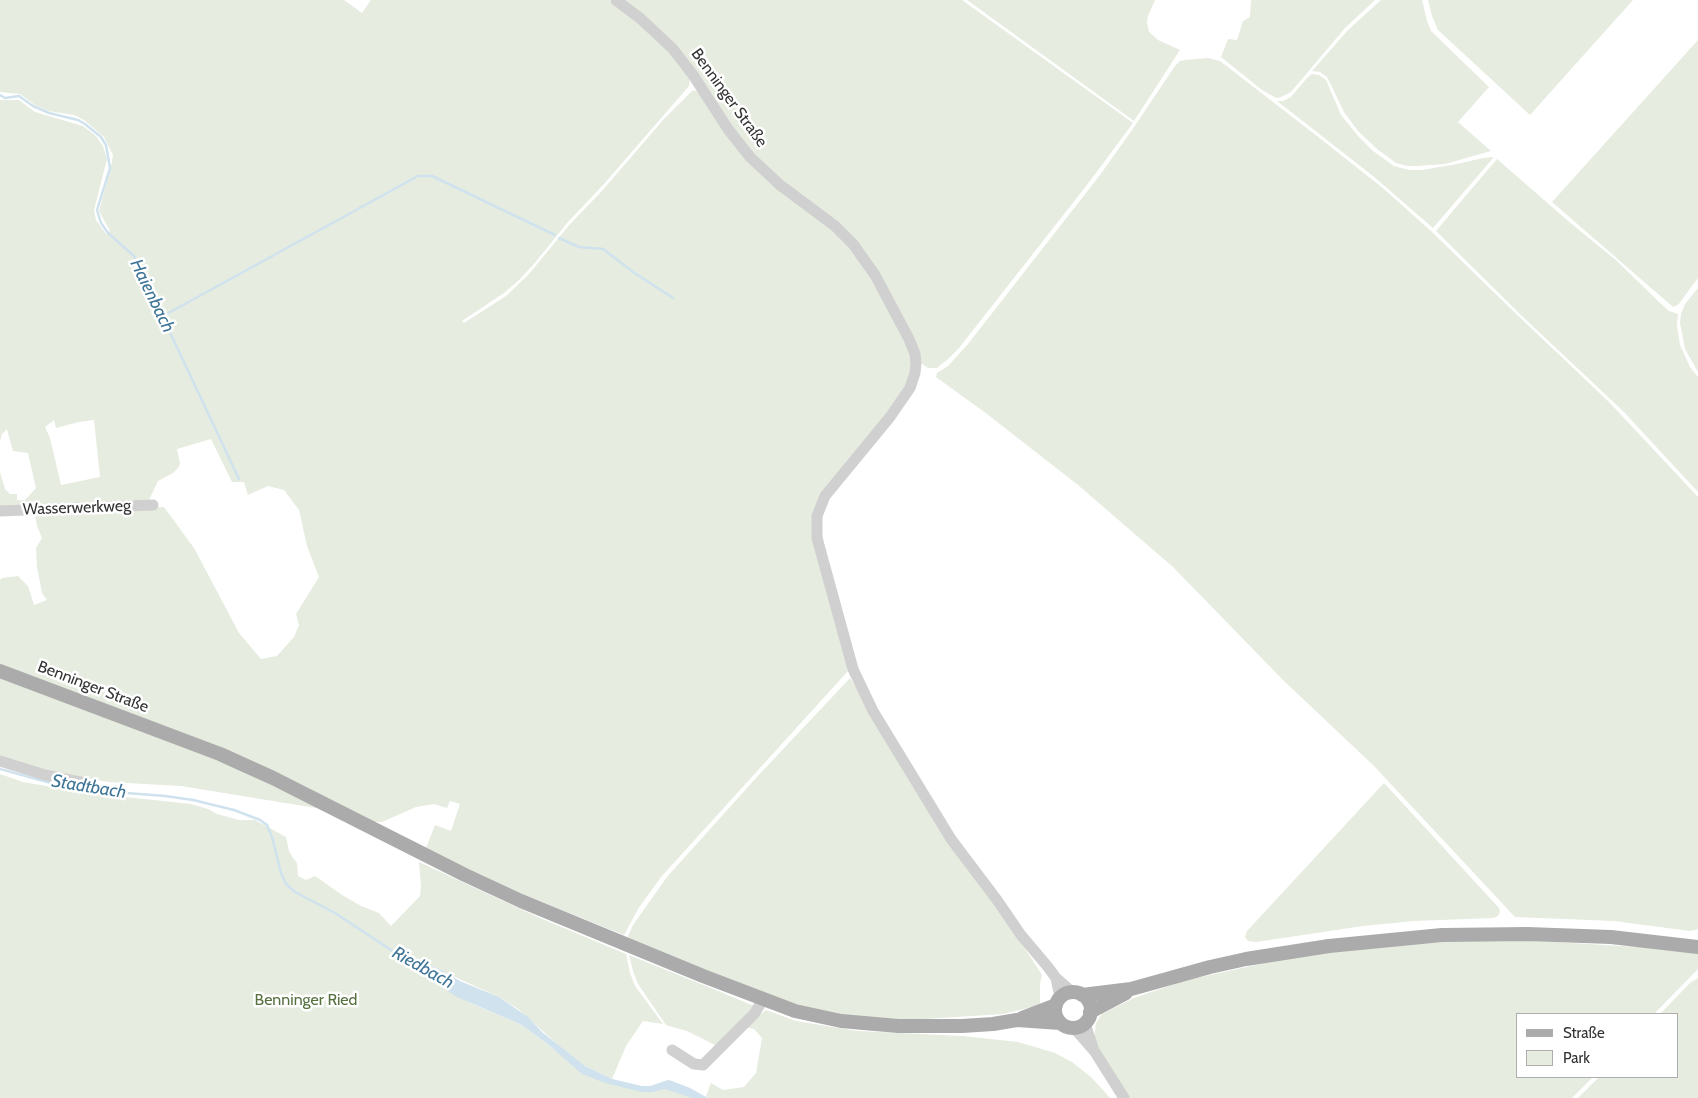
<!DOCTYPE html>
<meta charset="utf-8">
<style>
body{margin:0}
#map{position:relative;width:1698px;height:1098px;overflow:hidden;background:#fff;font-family:Cabin,sans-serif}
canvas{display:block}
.legend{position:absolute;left:1516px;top:1013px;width:162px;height:65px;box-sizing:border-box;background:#fff;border:1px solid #adadad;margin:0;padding:6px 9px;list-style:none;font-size:15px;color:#333}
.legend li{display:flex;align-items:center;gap:10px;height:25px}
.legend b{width:25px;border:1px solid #adadad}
</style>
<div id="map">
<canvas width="1698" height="1098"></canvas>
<ul class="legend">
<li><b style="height:6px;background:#ababab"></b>Straße</li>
<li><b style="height:14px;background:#e6ecdf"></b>Park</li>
</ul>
</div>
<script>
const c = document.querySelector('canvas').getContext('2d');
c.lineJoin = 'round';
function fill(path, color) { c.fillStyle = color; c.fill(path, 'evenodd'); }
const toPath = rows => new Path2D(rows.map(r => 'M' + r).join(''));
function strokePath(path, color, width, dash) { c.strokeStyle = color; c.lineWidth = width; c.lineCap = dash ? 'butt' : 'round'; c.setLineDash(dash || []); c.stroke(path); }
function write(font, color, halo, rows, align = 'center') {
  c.font = font + ' Cabin,sans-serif'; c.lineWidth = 5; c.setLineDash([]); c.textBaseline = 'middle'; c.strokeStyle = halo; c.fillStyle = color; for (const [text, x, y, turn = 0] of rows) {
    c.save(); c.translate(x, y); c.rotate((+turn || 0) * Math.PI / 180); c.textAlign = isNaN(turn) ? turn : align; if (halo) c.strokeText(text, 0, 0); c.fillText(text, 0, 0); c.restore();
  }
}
fill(toPath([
 [0,0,344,0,362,13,371,0,609,0,629,14,670,52,690,79,689,86,604,184,568,222,534,264,519,280,504,293,462,321,464,323,506,296,529,274,570,224,601,192,663,120,693,90,699,92,719,122,856,252,900,327,913,363,908,384,817,506,848,671,661,877,638,909,624,935,490,881,426,848,435,825,451,831,460,804,450,801,447,808,434,804,416,807,382,822,375,822,0,664,0,580,2,578,18,576,28,586,34,605,47,600,42,593,37,567,36,548,42,538,37,526,35,513,164,507,194,548,239,633,261,659,277,656,294,637,299,625,296,614,319,577,307,546,299,510,284,490,268,486,248,495,244,482,232,482,211,439,177,449,180,463,179,467,173,473,158,481,149,500,0,508,0,472,5,489,10,494,17,494,17,500,25,500,36,488,28,453,13,451,7,429,2,434,0,441,0,100,19,100,35,112,83,126,96,136,103,146,107,159,94,210,96,220,106,234,110,231,99,211,112,162,113,155,104,137,84,120,74,115,48,111,35,105,20,94,0,92],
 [54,420,56,428,79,422,94,420,100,477,61,485,50,438,45,427],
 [622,0,962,0,1133,123,1090,181,959,348,947,360,937,368,928,368,921,363,869,260,786,185,746,147,701,79],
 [967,0,1155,0,1148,16,1147,22,1149,32,1158,40,1180,50,1134,121],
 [1251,0,1375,0,1345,28,1291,92,1281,97,1276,98,1262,90,1221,57,1228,39,1237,40,1243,21,1250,17],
 [1381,0,1422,0,1427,21,1431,31,1489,87,1458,122,1491,151,1445,164,1417,166,1407,166,1396,163,1377,149,1358,131,1344,112,1327,77,1320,72,1312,71,1348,30],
 [1428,0,1633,0,1530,115,1438,30,1432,16],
 [1698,40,1698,278,1678,305,1673,307,1552,202],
 [1208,58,1220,61,1317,136,1384,189,1432,232,1509,307,1609,402,1698,497,1698,929,1690,931,1614,921,1515,917,1374,766,1283,680,1173,567,1078,485,987,414,936,377,937,373,948,366,968,344,1100,175,1132,130,1175,66,1180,61,1185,60],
 [1312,74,1319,75,1326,80,1341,115,1359,137,1373,151,1394,166,1409,170,1422,170,1457,164,1483,158,1494,157,1433,228,1373,176,1277,101,1283,101,1291,97,1307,78],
 [1497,159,1567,220,1617,261,1658,301,1669,311,1678,314,1677,326,1680,345,1690,367,1698,377,1698,492,1624,412,1525,319,1436,231],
 [1698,288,1698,372,1685,349,1680,323,1681,314,1685,304],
 [0,675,210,756,322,809,181,786,109,782,83,778,46,771,0,758],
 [850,678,1042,975,1040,984,1040,1005,1003,1014,924,1019,885,1020,858,1018,784,1003,629,939,628,936,633,925,667,877,756,778],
 [0,774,23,782,87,793,191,804,208,809,217,814,239,820,255,820,286,837,289,851,293,858,297,863,298,876,306,880,315,876,342,895,361,906,379,913,391,926,420,896,421,886,419,862,540,918,626,954,630,973,635,986,663,1024,643,1021,626,1046,612,1079,585,1066,573,1058,518,1009,499,997,431,966,470,1003,522,1025,592,1078,623,1087,664,1087,699,1098,0,1098],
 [1384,783,1499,908,1500,912,1498,916,1493,918,1414,921,1363,926,1256,942,1248,941,1245,937,1247,931],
 [1464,940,1522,940,1654,948,1690,952,1698,954,1698,969,1654,1014,1517,1014,1517,1077,1593,1077,1572,1098,1128,1098,1110,1072,1094,1039,1096,1023,1102,1014,1134,998,1183,981,1283,959,1327,952],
 [629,955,711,988,754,1006,717,1046,687,1031,666,1025,638,984,633,971],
 [1698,978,1698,1098,1578,1098,1599,1077,1677,1077,1677,1014,1660,1014,1691,982],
 [766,1010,796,1021,857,1031,963,1036,1018,1042,1055,1053,1072,1062,1092,1078,1110,1098,708,1098,706,1096,711,1083,723,1090,744,1087,756,1073,762,1038,754,1029,743,1027]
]), '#e6ecdf');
fill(toPath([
 [410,963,431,966,443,971,460,981,499,997,528,1017,542,1032,585,1066,612,1079,642,1086,650,1086,668,1080,672,1081,690,1088,708,1098,692,1098,665,1089,652,1092,642,1092,605,1083,582,1074,550,1046,522,1025,457,997,419,972]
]), '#cfe2ee');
strokePath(toPath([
 [0,95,5,98,19,96,33,106,49,113,78,120,85,124,101,137,106,145,110,168,97,210,101,223,108,233,134,256,239,479],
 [559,238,579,247,603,249,633,272,673,298],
 [163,316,418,176,432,176,555,235],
 [0,769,47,782,89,790,165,796,193,800,234,810,260,820,267,825,272,837,281,873,286,884,295,892,335,913,412,964]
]), '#cfe2ee', 2.5);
strokePath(toPath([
 [616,0,641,19,673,49,693,75,728,129,750,157,780,185,835,226,853,244,875,275,909,339,915,354,916,363,915,373,910,388,890,417,825,496,817,516,817,538,853,669,873,711,951,839,997,900,1021,935,1048,967,1056,978,1072,992],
 [0,511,153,505],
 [0,761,45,775,85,783],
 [1056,978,1060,998],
 [1085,1023,1093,1048],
 [1074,1028,1095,1052,1124,1098],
 [672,1050,694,1064,703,1065,754,1014,763,1000]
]), '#d0d0d0', 11);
strokePath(toPath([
 [0,671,220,754,273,778,465,875,521,901,703,976,795,1011,841,1021,898,1026,962,1026,993,1024,1017,1020,1060,1023],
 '1055 1010a18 18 0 1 1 36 0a18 18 0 1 1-36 0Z',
 [1082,995,1131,989,1210,967,1246,959,1329,946,1442,935,1527,934,1611,937,1698,947],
 [1090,1012,1126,993],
 [1022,1018,1056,1005]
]), '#ababab', 14);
write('16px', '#333', '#fff', [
 ["Benninger Straße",729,98,54],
 ["Wasserwerkweg",77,508,-2],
 ["Benninger Straße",93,687,21]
]);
write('16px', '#56703f', '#fff', [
 ["Benninger Ried",306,1000]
]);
write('italic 18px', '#3f7597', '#fff', [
 ["Haienbach",152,296,64],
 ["Stadtbach",89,787,9],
 ["Riedbach",423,968,29]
]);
</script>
